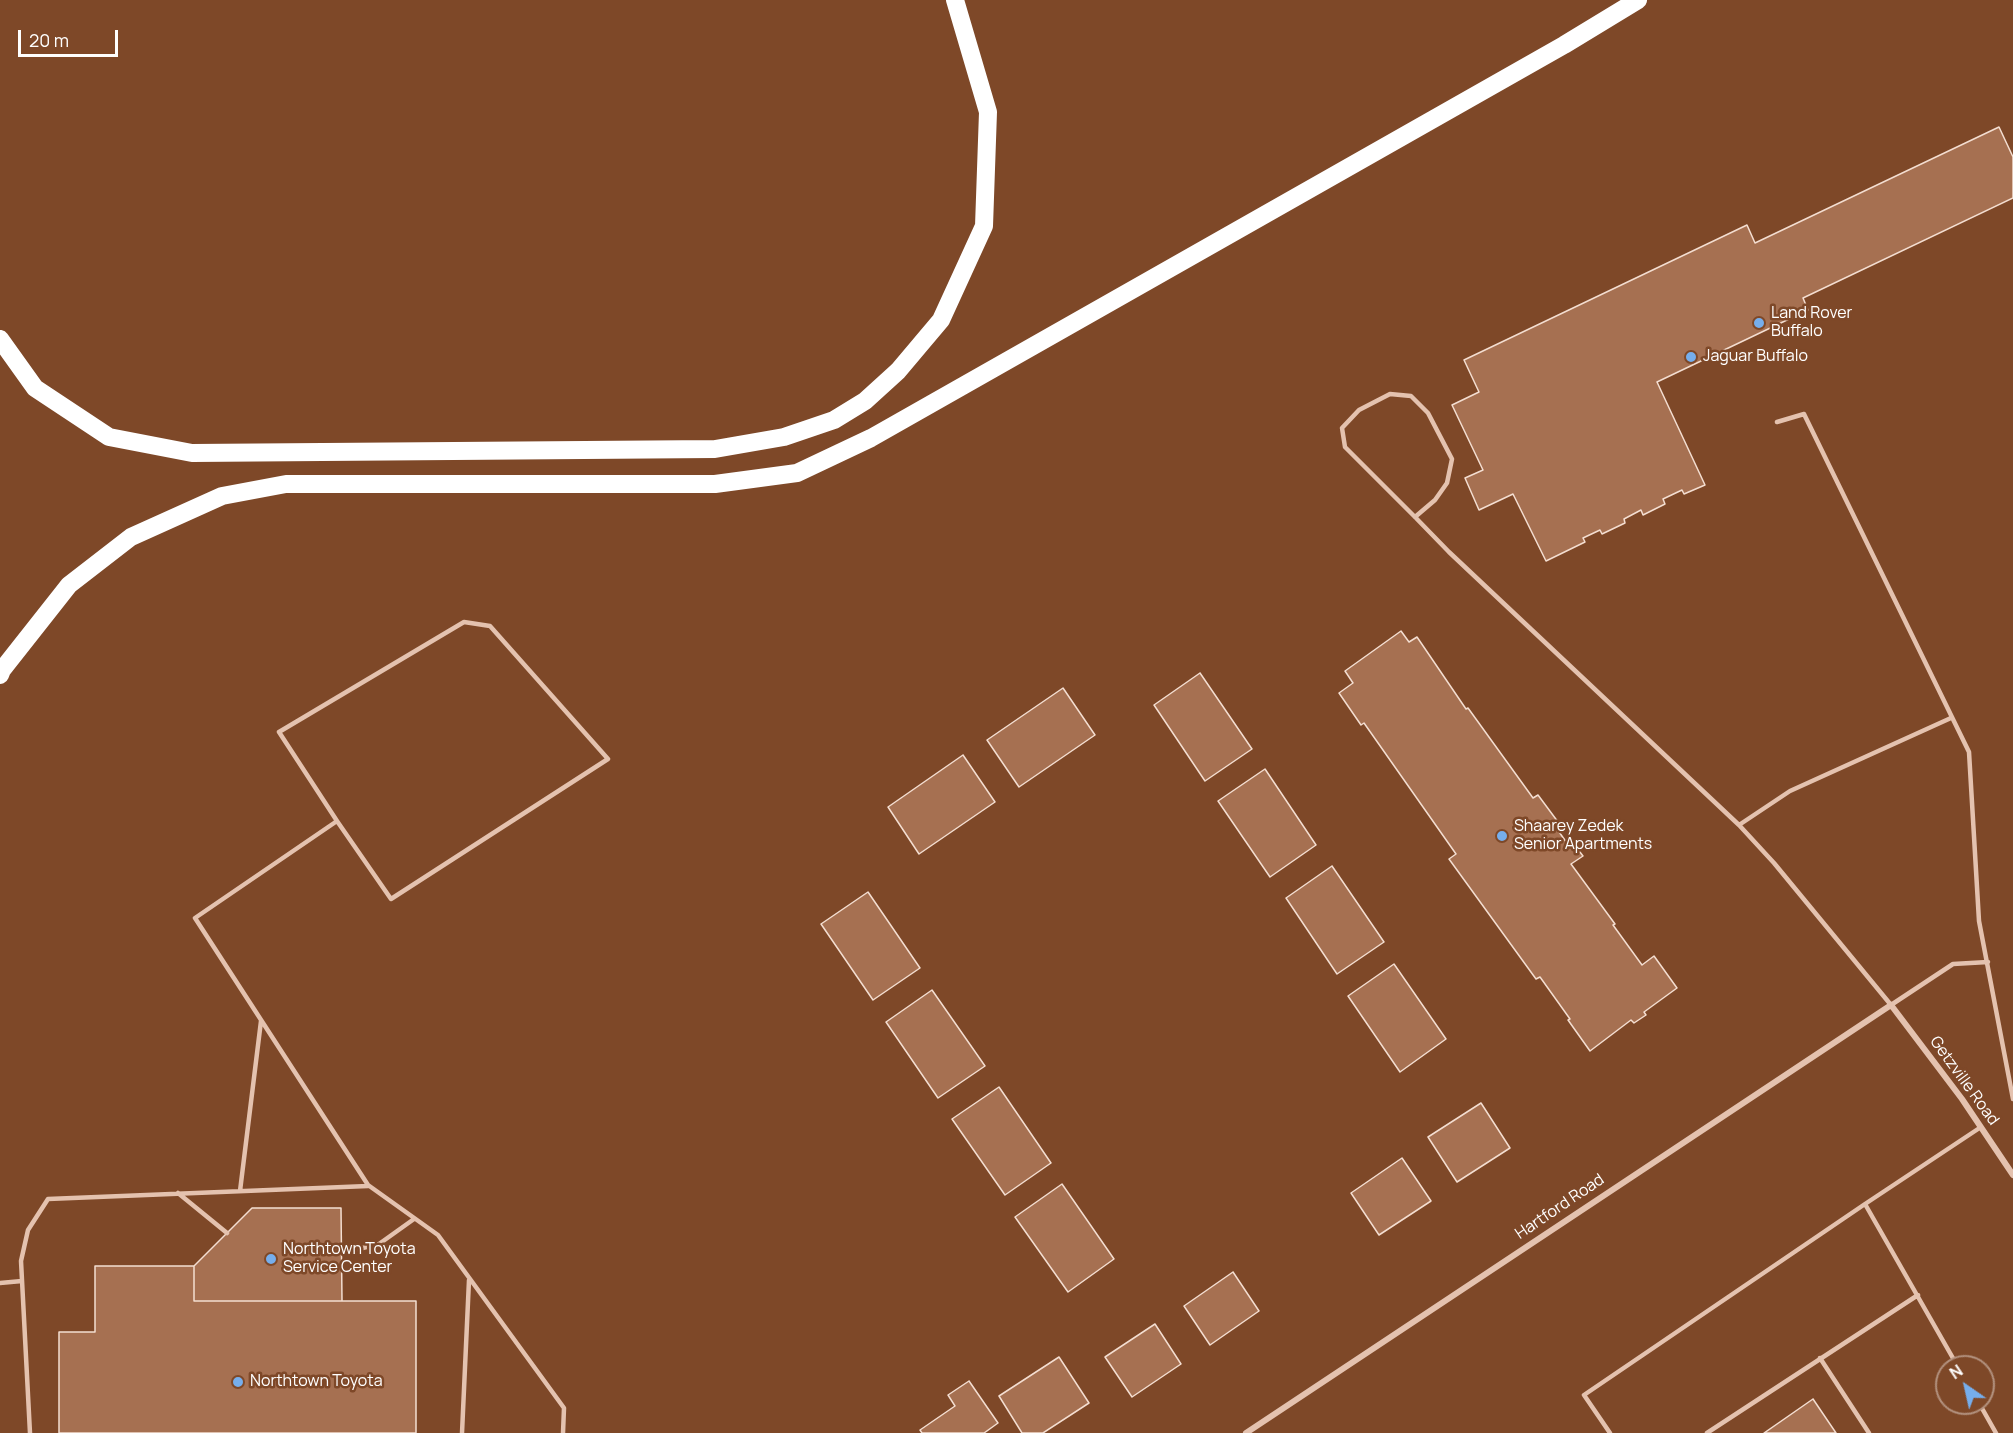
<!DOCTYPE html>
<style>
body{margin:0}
#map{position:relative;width:2013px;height:1433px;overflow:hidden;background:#7e4828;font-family:Manrope,sans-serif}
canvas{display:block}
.north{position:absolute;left:1935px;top:1355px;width:60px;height:60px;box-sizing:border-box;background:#7e4828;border:2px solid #b2917e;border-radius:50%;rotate:326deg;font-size:16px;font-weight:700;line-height:24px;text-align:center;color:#fff}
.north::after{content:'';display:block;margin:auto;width:21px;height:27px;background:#76aeec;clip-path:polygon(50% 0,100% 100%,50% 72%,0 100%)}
.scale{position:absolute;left:18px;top:30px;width:100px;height:27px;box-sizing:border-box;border:3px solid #fff;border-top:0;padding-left:8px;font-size:18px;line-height:21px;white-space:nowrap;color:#fff;-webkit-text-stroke:4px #7e4828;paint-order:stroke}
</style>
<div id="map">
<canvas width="2013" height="1433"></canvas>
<div class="north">N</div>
<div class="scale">20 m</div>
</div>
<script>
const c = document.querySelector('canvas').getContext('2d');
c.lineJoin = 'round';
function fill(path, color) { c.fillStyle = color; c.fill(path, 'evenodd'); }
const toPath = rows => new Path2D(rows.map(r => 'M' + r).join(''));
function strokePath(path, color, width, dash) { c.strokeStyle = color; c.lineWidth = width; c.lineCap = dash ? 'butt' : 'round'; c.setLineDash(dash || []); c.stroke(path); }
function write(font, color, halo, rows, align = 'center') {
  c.font = font + ' Manrope,sans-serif'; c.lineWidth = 5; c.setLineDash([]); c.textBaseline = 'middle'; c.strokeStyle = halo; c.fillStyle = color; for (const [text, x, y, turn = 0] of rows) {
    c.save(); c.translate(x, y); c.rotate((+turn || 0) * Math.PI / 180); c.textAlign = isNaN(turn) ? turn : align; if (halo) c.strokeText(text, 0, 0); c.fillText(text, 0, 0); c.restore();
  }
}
const building = toPath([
 [1999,127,2013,157,2013,198,1803,298,1808,310,1657,382,1705,485,1684,494,1682,490,1663,499,1665,504,1643,515,1641,510,1624,519,1625,523,1602,534,1600,530,1583,538,1585,542,1546,561,1513,494,1479,510,1465,478,1483,470,1452,405,1479,392,1464,360,1747,225,1755,243,1999,127],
 [1401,631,1409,642,1417,637,1466,709,1468,708,1533,798,1538,795,1561,826,1557,829,1569,846,1573,843,1583,856,1571,864,1615,924,1613,925,1642,965,1654,956,1677,988,1644,1012,1646,1015,1634,1023,1631,1020,1590,1051,1568,1020,1570,1019,1540,977,1536,979,1449,859,1456,854,1364,723,1361,725,1339,693,1353,683,1345,671,1401,631],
 [1200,673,1252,749,1205,781,1154,705,1200,673],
 [1063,688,1095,735,1019,787,987,740,1063,688],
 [963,755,995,802,919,854,888,807,963,755],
 [1265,769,1316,845,1270,877,1218,801,1265,769],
 [1332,866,1384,942,1337,974,1286,898,1332,866],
 [868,892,920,968,873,1000,821,924,868,892],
 [1394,964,1446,1039,1400,1072,1348,996,1394,964],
 [932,990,985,1066,938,1098,886,1022,932,990],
 [999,1087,1051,1163,1005,1195,952,1119,999,1087],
 [1481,1103,1510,1148,1457,1182,1428,1137,1481,1103],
 [1402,1158,1431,1201,1379,1235,1351,1193,1402,1158],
 [1062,1184,1114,1259,1068,1292,1015,1217,1062,1184],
 [252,1208,341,1208,342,1301,194,1301,194,1266,252,1208],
 [95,1266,194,1266,194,1301,416,1301,416,1433,59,1433,59,1332,95,1332,95,1266],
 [1233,1272,1259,1311,1210,1345,1184,1306,1233,1272],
 [1155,1324,1181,1364,1132,1397,1105,1357,1155,1324],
 [1059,1357,1089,1403,1043,1433,1022,1433,999,1396,1059,1357],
 [969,1381,998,1423,984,1433,922,1433,920,1430,955,1406,948,1395,969,1381],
 [1813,1399,1836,1433,1764,1433,1813,1399]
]);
fill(building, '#a67051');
strokePath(building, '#f4ded1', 1.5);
strokePath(toPath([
 [1777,422,1804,414,1969,752,1979,921,2013,1099],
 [1415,517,1435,500,1447,483,1452,459,1428,413,1411,396,1390,394,1359,410,1342,428,1345,447,1415,517,1449,552,1739,825,1774,863,1891,1005,1953,964,1988,962],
 [337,821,279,732,464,622,490,626,608,759,391,899,337,821,195,918,368,1185,438,1235,564,1408,563,1433],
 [1739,825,1790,791,1951,718],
 [240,1191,261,1021],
 [178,1193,227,1233],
 [342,1253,379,1244,414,1219],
 [0,1283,22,1281],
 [1820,1358,1869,1433],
 [1958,1367,1865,1204,1981,1127],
 [1979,1403,1996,1433],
 [30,1433,21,1261,28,1230,48,1199,368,1186],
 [462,1433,469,1280],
 [1610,1433,1584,1395,1865,1204],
 [1707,1433,1918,1295]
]), '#e4c2af', 4.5);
strokePath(toPath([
 [1246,1433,1891,1005,1962,1099,2013,1175]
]), '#e4c2af', 6);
strokePath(toPath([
 [0,339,35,388,109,437,192,453,715,449,784,437,834,420,865,401,898,371,941,320,984,226,988,112,955,0],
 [0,675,2,670,69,585,131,537,222,496,286,484,715,484,797,473,871,438,1564,45,1638,0]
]), '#fff', 18);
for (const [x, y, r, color] of [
 [1759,323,6,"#76aeec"],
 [1691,357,6,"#76aeec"],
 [1502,836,6,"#76aeec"],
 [271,1259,6,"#76aeec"],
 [238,1382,6,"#76aeec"]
]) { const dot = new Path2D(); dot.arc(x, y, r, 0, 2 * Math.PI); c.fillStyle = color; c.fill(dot); strokePath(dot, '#7e4828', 2); }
write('16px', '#fff', '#7e4828', [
 ["Land Rover",1771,314],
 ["Buffalo",1771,332],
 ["Jaguar Buffalo",1703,357],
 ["Shaarey Zedek",1514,827],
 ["Senior Apartments",1514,845],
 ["Northtown Toyota",283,1250],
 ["Service Center",283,1268],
 ["Northtown Toyota",250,1382]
], 'left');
write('16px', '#fff', '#7e4828', [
 ["Getzville Road",1964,1081,54],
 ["Hartford Road",1560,1207,-34]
]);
</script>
